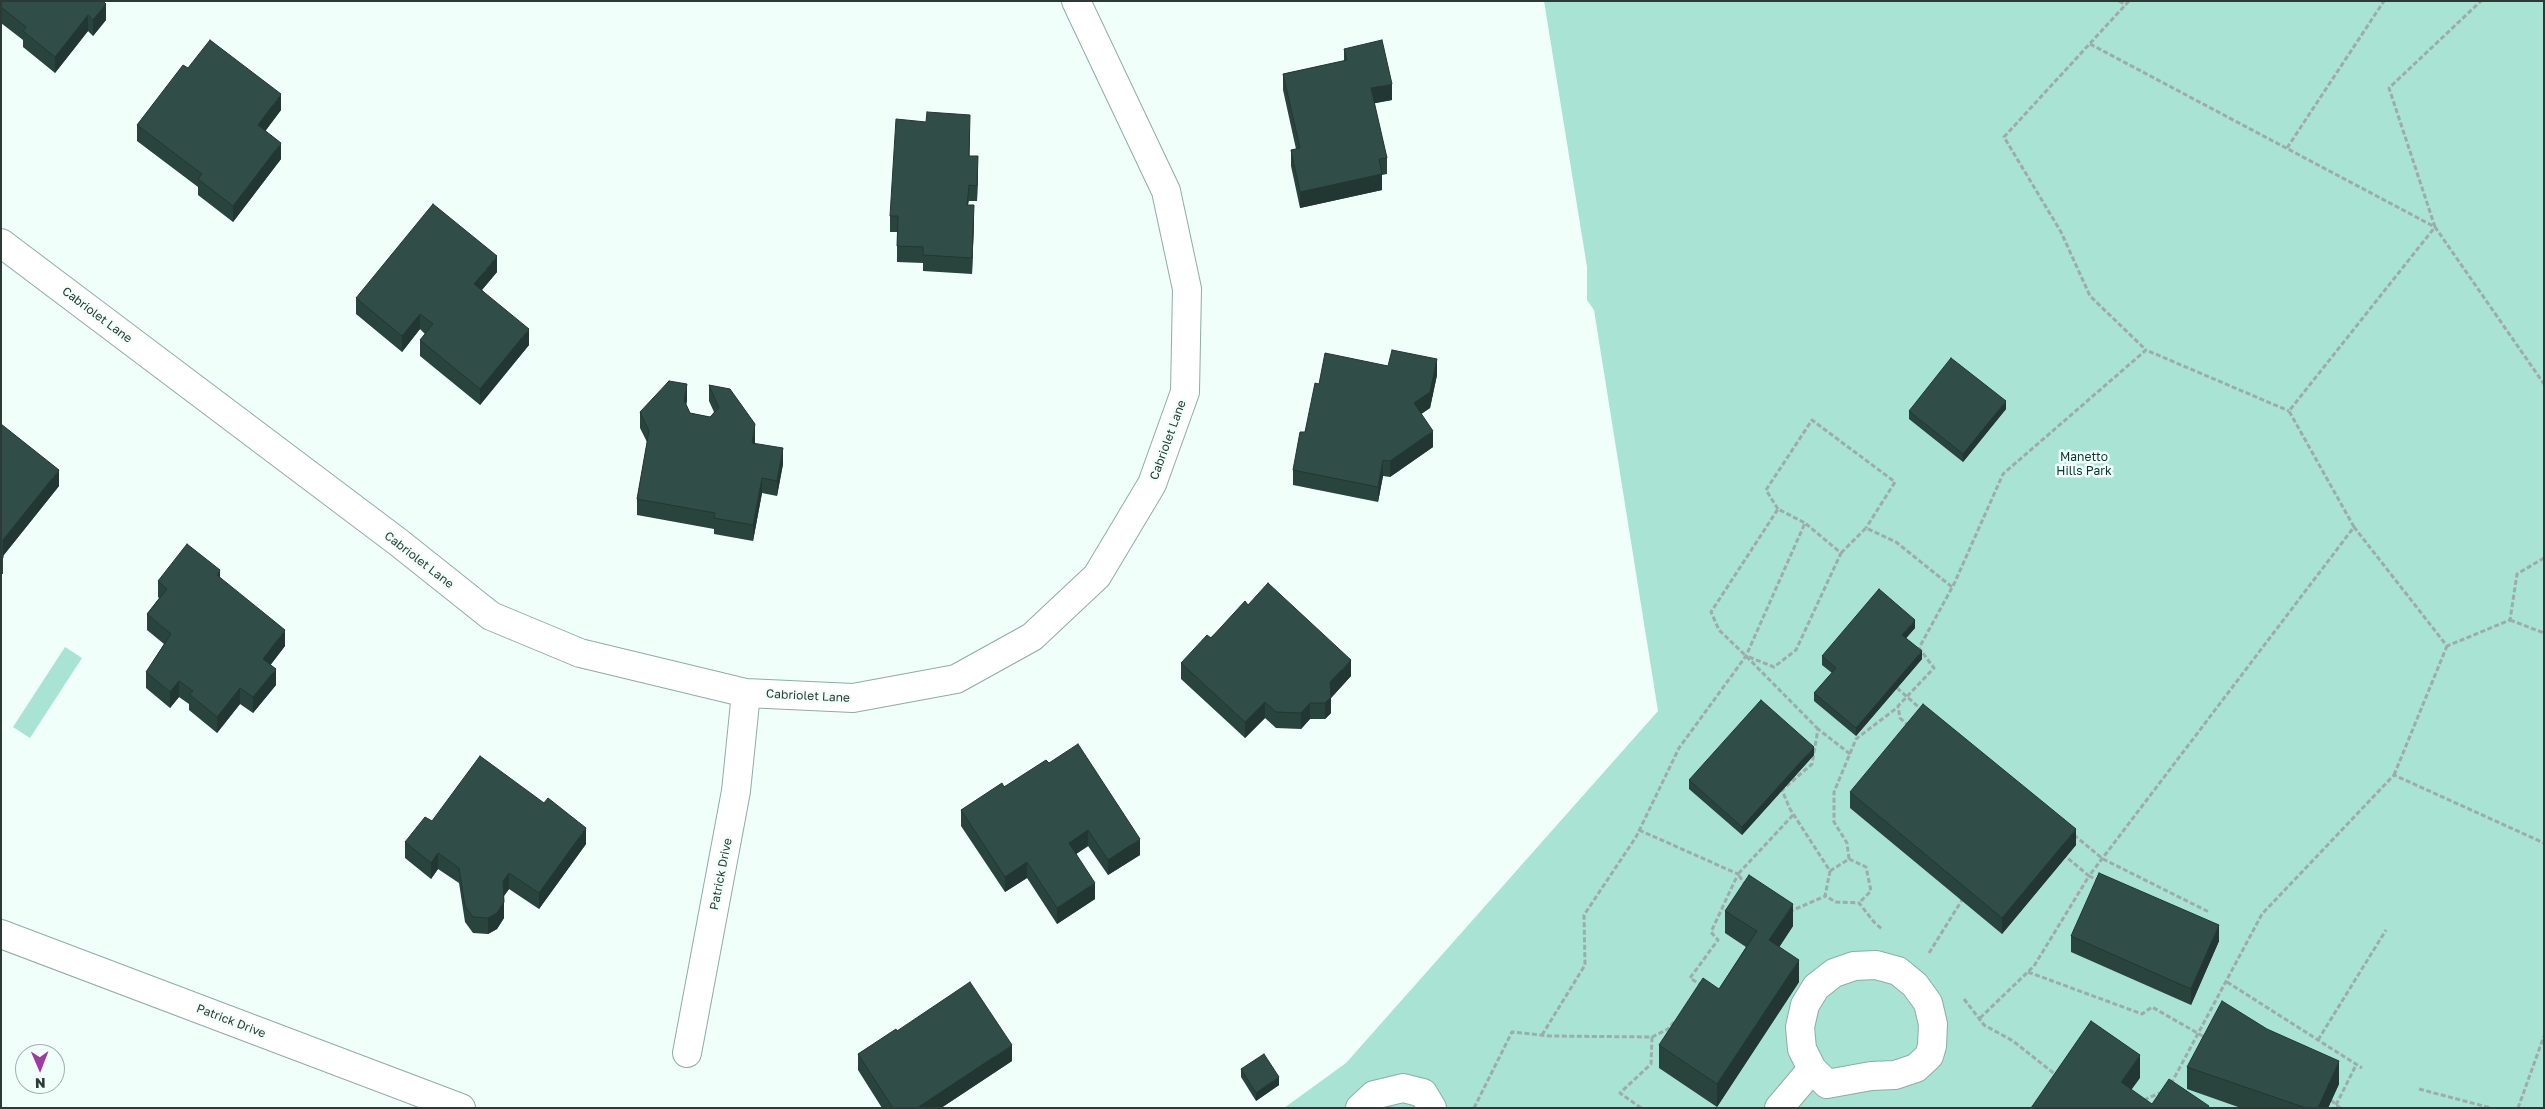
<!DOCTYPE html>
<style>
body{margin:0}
#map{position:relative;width:2545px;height:1109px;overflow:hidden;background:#f1fffb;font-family:"Golos Text",sans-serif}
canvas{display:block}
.frame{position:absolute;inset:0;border:2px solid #2c3a36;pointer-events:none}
.north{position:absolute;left:15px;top:1044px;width:50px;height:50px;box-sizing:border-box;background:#f1fffb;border:1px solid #a2b0ac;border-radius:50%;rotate:179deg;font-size:14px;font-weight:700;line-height:20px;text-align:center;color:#2c3a36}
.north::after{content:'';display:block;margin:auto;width:18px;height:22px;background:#9f3ba1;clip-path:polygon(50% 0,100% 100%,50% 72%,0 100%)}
</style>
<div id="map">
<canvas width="2545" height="1109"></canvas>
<div class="frame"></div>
<div class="north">N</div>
</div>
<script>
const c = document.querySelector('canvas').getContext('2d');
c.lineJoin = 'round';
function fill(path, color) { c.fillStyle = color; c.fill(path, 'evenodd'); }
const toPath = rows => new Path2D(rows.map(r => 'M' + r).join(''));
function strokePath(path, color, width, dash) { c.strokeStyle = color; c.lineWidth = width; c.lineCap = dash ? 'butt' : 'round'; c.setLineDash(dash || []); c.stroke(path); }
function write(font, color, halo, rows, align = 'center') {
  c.font = font + ' "Golos Text",sans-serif'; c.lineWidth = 5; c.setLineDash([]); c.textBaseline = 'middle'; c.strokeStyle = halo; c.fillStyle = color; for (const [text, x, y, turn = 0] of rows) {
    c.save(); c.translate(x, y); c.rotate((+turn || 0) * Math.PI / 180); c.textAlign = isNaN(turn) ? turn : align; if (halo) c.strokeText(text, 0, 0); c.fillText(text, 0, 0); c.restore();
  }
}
fill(toPath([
 [1544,1,2544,1,2544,1108,1284,1108,1346,1063,1658,711,1594,310,1587,300,1587,267],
 [65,647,82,658,30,738,13,727]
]), '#a8e3d4');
const minor = toPath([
 [1,243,398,542,491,616,580,653,746,693,853,698,956,679,1032,637,1097,576,1152,484,1185,392,1187,289,1166,191,1076,1],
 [1,934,461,1108],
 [1876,965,1898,971,1915,985,1928,1003,1933,1024,1932,1046,1929,1056,1916,1068,1895,1075,1871,1076,1827,1084,1812,1069,1802,1049,1800,1027,1805,1005,1816,987,1834,973,1854,966,1876,965],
 [687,1053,736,791,746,693],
 [1360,1108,1374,1095,1403,1088,1423,1093,1432,1108],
 [1779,1108,1812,1069]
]);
strokePath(minor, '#8cada4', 30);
strokePath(toPath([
 [2119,1,2126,5],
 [2129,1,2004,137,2061,232,2090,296,2146,350],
 [2090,44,2435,227],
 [2287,148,2384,1],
 [2435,227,2389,88,2481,1],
 [1778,509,1766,490,1812,420,1895,482,1866,528],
 [2354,527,2289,411,2435,227,2544,384],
 [1841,553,1866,528,1896,542,1952,587],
 [2510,620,2544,633],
 [1749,657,1774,667,1796,650,1841,553,1805,523],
 [1897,688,1922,710],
 [1909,726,1900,718,1898,706,1934,668,1919,648,1954,584,2003,474,2146,350,2289,411],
 [1850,754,1818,729,1812,764,1782,790,1790,809,1830,871,1825,896,1836,902,1859,903,1874,922,1883,930],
 [2394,775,2447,646],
 [1639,830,1738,874,1711,932,1718,940,1690,978,1701,985],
 [2074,835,2103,859,2209,912],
 [1849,859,1847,843,1834,822,1834,792,1856,739,1898,707],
 [1830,871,1849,859,1866,867,1871,891,1859,903],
 [2100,881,2089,876,2354,527,2447,646,2510,620,2517,574,2544,558],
 [1746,886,1738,874,1793,815],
 [1789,912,1825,896],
 [1929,953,1962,900],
 [2028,972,2142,1014,2152,1007,2206,1038],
 [2227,982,2362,1068],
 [1964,999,1984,1025,2013,1041,2056,1075],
 [1980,1018,2034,966,2089,876,2064,855],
 [1542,1035,1585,965,1584,915,1636,837,1679,748,1746,656,1805,523,1778,509,1711,612,1719,630,1746,656,1818,729],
 [2318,1040,2386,930],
 [2171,1084,2262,914,2394,775,2544,843],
 [2419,1089,2491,1108],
 [2144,1100,2164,1091],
 [2331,1100,2340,1108],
 [2336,1105,2356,1065],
 [1474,1108,1512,1032,1550,1036,1652,1037,1668,1029,1674,1022],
 [1641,1108,1620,1093,1651,1064,1652,1037],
 [2518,1108,2544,1036]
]), '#9eaca8', 3, [5, 2.5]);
strokePath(minor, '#fff', 28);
fill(toPath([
 [1,1,104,1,106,20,93,36,88,31,55,73,23,47,23,40,1,23],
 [1344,49,1392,100,1374,103,1387,158,1387,174,1382,175,1382,190,1300,208,1291,166,1291,150,1296,149,1283,90,1283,74,1344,61],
 [188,68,281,110,265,131,281,159,233,222,198,195,198,187,137,141,137,125],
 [970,131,969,156,978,172,977,201,969,201,968,205,974,221,972,274,923,271,923,263,897,262,897,232,890,232,890,216],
 [497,272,482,290,529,345,480,405,420,356,420,340,425,334,420,329,402,352,356,314,356,298],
 [1388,366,1437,375,1430,408,1421,414,1433,447,1390,477,1383,476,1378,502,1293,485,1293,470,1305,432,1319,384],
 [709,385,755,440,755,443,783,464,777,496,762,493,753,541,714,534,714,529,637,515,637,499,647,442,640,428,640,412,687,400,686,405,690,413,710,417,714,412,709,401],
 [2006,409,1963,462,1909,419,1909,411],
 [1,424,59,486,3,556,3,574,1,574],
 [220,578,285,646,270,665,276,685,253,713,240,704,217,733,189,710,189,704,179,697,170,708,146,688,146,672,164,644,147,630,147,614,159,598,158,597,158,581],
 [1248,605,1351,676,1331,698,1331,713,1325,719,1310,719,1301,729,1276,728,1265,718,1245,738,1181,679,1181,663],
 [1915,628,1906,638,1922,659,1856,736,1814,701,1814,693,1832,673,1822,665,1822,656],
 [1814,755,1742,835,1689,789,1689,780],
 [1049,763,1140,855,1108,875,1088,846,1076,854,1095,899,1057,924,1027,878,1005,892,961,826,961,810,1004,787],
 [1850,792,2076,845,2002,934,1850,808],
 [544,803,586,844,539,909,509,889,504,896,504,918,497,929,488,934,473,933,465,922,459,883,438,869,431,879,405,858,405,842,432,821],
 [1725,911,1793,926,1779,947,1799,982,1717,1107,1659,1068,1659,1045,1719,989,1746,947,1725,933],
 [2071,936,2219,941,2191,1005,2071,952],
 [897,1031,1012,1061,941,1108,882,1108,858,1070,858,1054],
 [2187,1067,2339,1084,2328,1108,2241,1108,2187,1089],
 [1241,1069,1279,1085,1256,1101,1241,1077]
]), '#29433d');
fill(toPath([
 [106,4,106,20,93,36,93,20],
 [88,15,88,31,55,73,55,57],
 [1392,84,1392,100,1371,104,1371,88],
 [281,94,281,110,258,141,258,125],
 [970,115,970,131,969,172,969,156],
 [281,143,281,159,233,222,233,206],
 [978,156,978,172,977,201,977,186],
 [1382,174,1382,190,1300,208,1300,192],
 [974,205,974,221,972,274,972,258],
 [497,256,497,272,474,299,474,284],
 [420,314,420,329,402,352,402,336],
 [529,329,529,345,480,405,480,389],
 [1437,359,1437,375,1430,408,1414,419,1414,403],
 [687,384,687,400,684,416,684,400],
 [2006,401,2006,409,1963,462,1963,454],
 [755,424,755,440,752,459,752,443],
 [1433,431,1433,447,1390,477,1390,461],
 [783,448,783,464,777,496,777,481],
 [1383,460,1383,476,1378,502,1378,487],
 [59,470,59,486,3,556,3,540],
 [762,478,762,493,753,541,753,525],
 [220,570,220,586,217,575],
 [1915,620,1915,628,1902,643,1902,635],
 [285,630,285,646,263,675,263,659],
 [1922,651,1922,659,1856,736,1856,728],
 [1351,660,1351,676,1331,698,1331,713,1325,719,1325,703,1330,682],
 [276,669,276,685,253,713,253,697],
 [179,681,179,697,170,708,170,692],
 [240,688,240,704,217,733,217,717],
 [1265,702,1265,718,1245,738,1245,722],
 [1310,703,1310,719,1301,729,1301,713],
 [1814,747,1814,755,1742,835,1742,827],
 [586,828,586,844,539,909,539,893],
 [2076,829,2076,845,2002,934,2002,918],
 [1088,830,1088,846,1069,859,1069,843],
 [1140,839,1140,855,1108,875,1108,860],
 [438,853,438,869,431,879,431,863],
 [1027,862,1027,878,1005,892,1005,877],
 [509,873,509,889,503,897,503,881],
 [1095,883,1095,899,1057,924,1057,908],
 [504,902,504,918,497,929,488,934,488,918],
 [1793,904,1793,926,1769,963,1769,940],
 [2219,925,2219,941,2191,1005,2191,989],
 [1799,960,1799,982,1717,1107,1717,1084],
 [1012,1045,1012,1061,941,1108,917,1108],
 [2140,1055,2140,1078,2121,1104,2121,1082],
 [2339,1061,2339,1084,2328,1108,2318,1108],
 [1279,1077,1279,1085,1256,1101,1256,1093]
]), '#223732');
const building = toPath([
 [1,1,103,1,106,4,93,20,88,15,55,57,23,31,26,27,1,7,1,1],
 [210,40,281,94,258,125,281,143,233,206,198,179,202,174,137,125,183,65,188,68,210,40],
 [1382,40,1392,84,1371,88,1387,158,1379,159,1382,174,1300,192,1291,150,1300,148,1283,74,1347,60,1344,49,1382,40],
 [927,112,970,115,969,156,978,156,977,186,969,185,967,205,974,205,972,258,923,255,923,247,897,246,898,216,890,216,896,119,926,122,927,112],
 [433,204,497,256,474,284,529,329,480,389,420,340,433,324,420,314,402,336,356,298,433,204],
 [1392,350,1437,359,1430,392,1414,403,1433,431,1390,461,1383,460,1378,487,1293,470,1300,432,1305,432,1315,383,1319,384,1325,353,1388,366,1392,350],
 [1951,358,2006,401,1963,454,1909,411,1951,358],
 [669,381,687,384,684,400,690,413,710,417,719,408,709,385,730,389,755,424,752,443,783,448,777,481,762,478,753,525,714,518,715,513,637,499,649,431,640,412,669,381],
 [1,424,59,470,3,540,3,558,1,558,1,424],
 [187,544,220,570,217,575,285,630,263,659,276,669,253,697,240,688,217,717,189,694,193,691,179,681,170,692,146,672,171,634,147,614,167,589,158,581,187,544],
 [1268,583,1351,660,1330,682,1331,697,1325,703,1310,703,1301,713,1276,712,1265,702,1245,722,1181,663,1207,635,1211,638,1245,601,1248,605,1268,583],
 [1879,589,1915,620,1902,635,1922,651,1856,728,1814,693,1836,668,1822,656,1879,589],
 [1761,700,1814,747,1742,827,1689,780,1761,700],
 [1923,704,2076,829,2002,918,1850,792,1923,704],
 [1078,744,1140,839,1108,860,1088,830,1069,843,1095,883,1057,908,1027,862,1005,877,961,810,1002,783,1004,787,1046,760,1049,763,1078,744],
 [480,756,544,803,548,798,586,828,539,893,509,873,503,881,504,902,497,913,488,918,473,917,465,906,459,868,438,853,431,863,405,842,425,817,432,821,480,756],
 [2099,873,2219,925,2191,989,2071,936,2099,873],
 [1749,875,1793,904,1769,940,1799,960,1717,1084,1659,1045,1703,978,1719,989,1757,931,1725,911,1749,875],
 [970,982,1012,1045,917,1108,893,1108,858,1054,896,1029,897,1031,970,982],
 [2222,1001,2267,1029,2339,1061,2318,1108,2306,1108,2187,1067,2222,1001],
 [2091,1021,2140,1055,2121,1082,2152,1104,2169,1079,2209,1106,2208,1108,2031,1108,2091,1021],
 [1264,1054,1279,1077,1256,1093,1241,1069,1264,1054]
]);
fill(building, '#304e47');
strokePath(building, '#223732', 1);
write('12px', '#2c3a36', '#f1fffb', [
 ["Cabriolet Lane",97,315,37],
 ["Cabriolet Lane",1168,440,-70],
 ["Cabriolet Lane",419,560,38],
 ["Cabriolet Lane",808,696,3],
 ["Patrick Drive",721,874,-79],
 ["Patrick Drive",231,1021,21]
]);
write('12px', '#09352d', '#f1fffb', [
 ["Manetto",2084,457],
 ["Hills Park",2084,471]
]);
</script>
